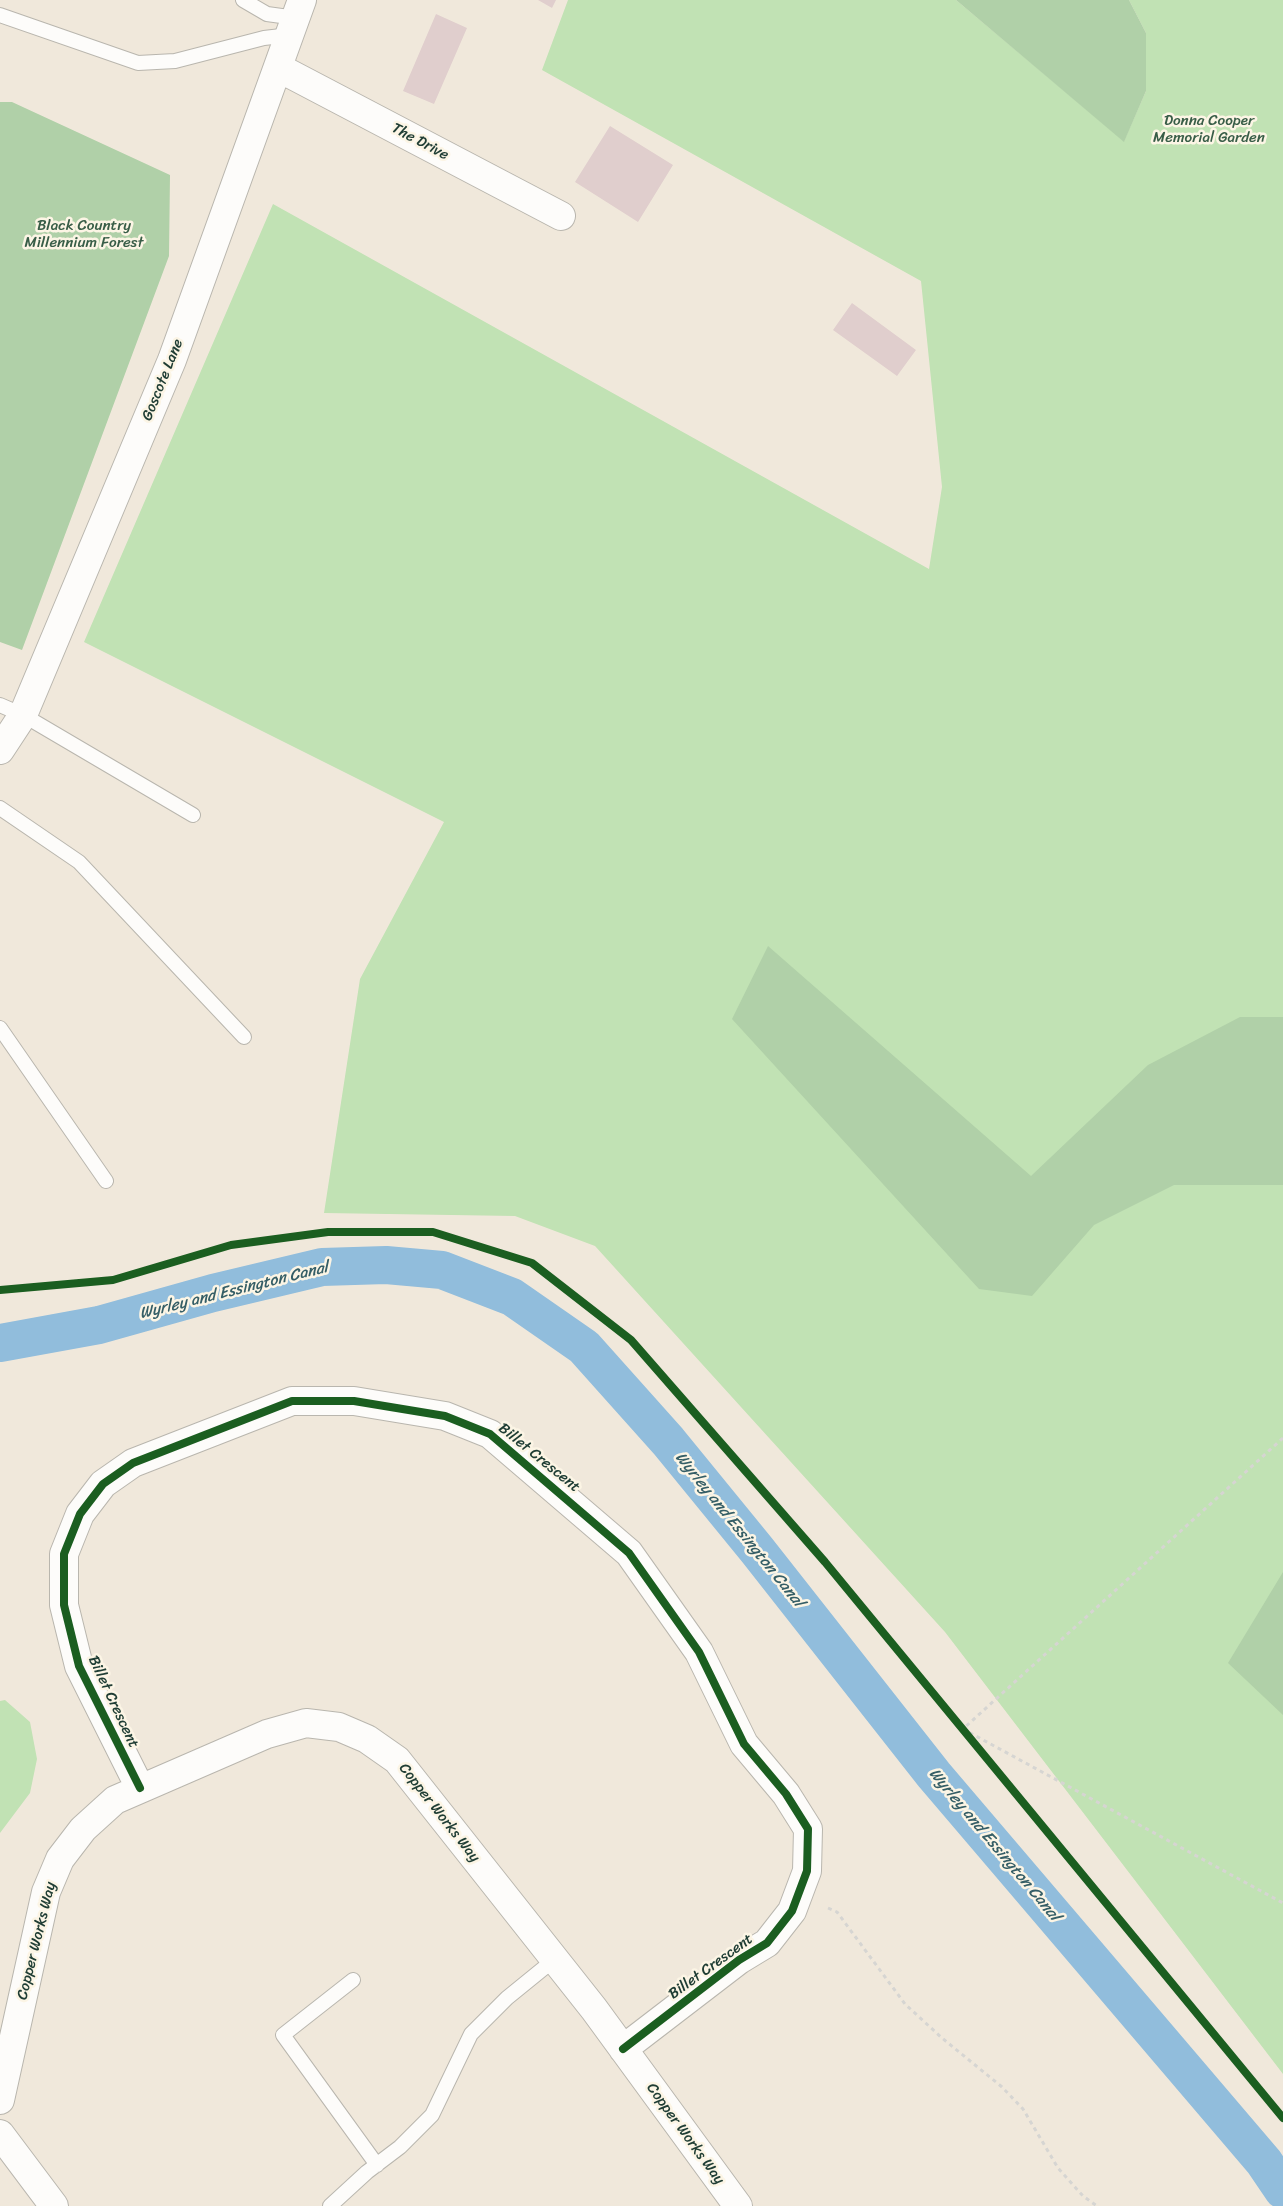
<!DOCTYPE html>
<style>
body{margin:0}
canvas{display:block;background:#f0e8db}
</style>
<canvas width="1283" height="2206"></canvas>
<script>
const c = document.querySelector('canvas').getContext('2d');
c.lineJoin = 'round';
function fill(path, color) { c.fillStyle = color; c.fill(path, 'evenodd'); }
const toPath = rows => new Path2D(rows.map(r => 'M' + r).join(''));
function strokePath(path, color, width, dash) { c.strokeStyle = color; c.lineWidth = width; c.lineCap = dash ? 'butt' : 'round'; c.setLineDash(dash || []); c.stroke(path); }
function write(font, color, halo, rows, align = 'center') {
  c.font = font + ' Sriracha,sans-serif'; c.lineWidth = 5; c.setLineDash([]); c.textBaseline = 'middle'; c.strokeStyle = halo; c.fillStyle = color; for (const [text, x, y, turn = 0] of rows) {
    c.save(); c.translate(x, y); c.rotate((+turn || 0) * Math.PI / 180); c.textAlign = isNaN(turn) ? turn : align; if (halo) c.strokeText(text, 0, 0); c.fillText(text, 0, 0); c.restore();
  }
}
fill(toPath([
 [568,0,956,0,1124,141,1146,91,1146,33,1129,0,1283,0,1283,2074,945,1632,595,1246,515,1216,324,1213,360,979,444,822,84,642,273,204,929,569,942,487,921,281,542,70],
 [5,1700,30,1722,37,1759,30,1793,0,1833,0,1701]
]), '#c1e2b4');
fill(toPath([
 [956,0,1129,0,1146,33,1146,91,1124,142],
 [0,102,12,102,170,175,169,256,22,650,0,642],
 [768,946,1031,1176,1148,1065,1240,1017,1283,1017,1283,1185,1174,1185,1094,1225,1032,1296,979,1289,732,1019],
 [1283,1572,1283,1715,1228,1663]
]), '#b0d0a8');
strokePath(toPath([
 [0,1343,99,1325,213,1293,322,1267,386,1265,442,1270,512,1297,584,1347,668,1441,757,1550,934,1775,1264,2162,1283,2190]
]), '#91bddc', 38);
fill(toPath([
 [538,0,556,0,552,8],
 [436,14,467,28,434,104,403,91],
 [610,126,673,165,638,222,575,182],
 [852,303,916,350,897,376,833,330]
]), '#e0cecd');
const lane = toPath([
 [243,0,267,14,296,18],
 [0,15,138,63,175,61,264,38,290,35],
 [0,705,23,715,193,815],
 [0,808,79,862,244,1037],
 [0,1028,106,1181],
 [353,1980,283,2035,377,2165],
 [330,2206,367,2172,400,2147,432,2115,471,2034,507,1998,555,1959]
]);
const street = toPath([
 [279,68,561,216],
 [0,750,23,715,172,360,302,0],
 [140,1788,79,1666,64,1605,64,1554,80,1514,103,1484,133,1463,292,1401,354,1401,445,1416,490,1434,629,1553,699,1652,744,1744,786,1794,808,1829,807,1871,792,1911,767,1943,739,1960,623,2049],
 [0,2100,46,1892,60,1859,83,1829,115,1800,267,1734,306,1723,339,1727,367,1739,397,1760,594,2009,738,2206],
 [0,2134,54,2206]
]);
strokePath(lane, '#b9b6ae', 16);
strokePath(street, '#b9b6ae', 30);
strokePath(toPath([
 [1283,1438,963,1729,1283,1903],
 [828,1908,837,1912,905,2004,942,2038,1002,2087,1023,2109,1058,2168,1083,2196,1097,2206]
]), '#d6d5d2', 3, [4, 4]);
strokePath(lane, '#fdfcfa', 14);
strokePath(street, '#fdfcfa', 28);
strokePath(toPath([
 [0,1290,113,1280,231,1245,328,1232,433,1232,532,1263,631,1340,825,1562,1283,2118],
 [140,1788,79,1666,64,1605,64,1554,80,1514,103,1484,133,1463,292,1401,354,1401,445,1416,490,1434,629,1553,699,1652,744,1744,786,1794,808,1829,807,1871,792,1911,767,1943,739,1960,623,2049]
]), '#1b5e20', 8);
write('15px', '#385d47', '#fcf5e5', [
 ["Donna Cooper",1209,121],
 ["Memorial Garden",1209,138],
 ["Black Country",84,226],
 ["Millennium Forest",84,243]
]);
write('15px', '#1f3d34', '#fcf5e5', [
 ["The Drive",420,142,28],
 ["Goscote Lane",163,380,-68],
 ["Billet Crescent",539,1458,39],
 ["Billet Crescent",113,1702,65],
 ["Copper Works Way",439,1813,52],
 ["Copper Works Way",37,1941,-76],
 ["Billet Crescent",711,1967,-36],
 ["Copper Works Way",685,2134,54]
]);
write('italic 16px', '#355e66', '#fcf5e5', [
 ["Wyrley and Essington Canal",234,1291,-14],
 ["Wyrley and Essington Canal",739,1530,51],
 ["Wyrley and Essington Canal",994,1845,50]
]);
</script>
